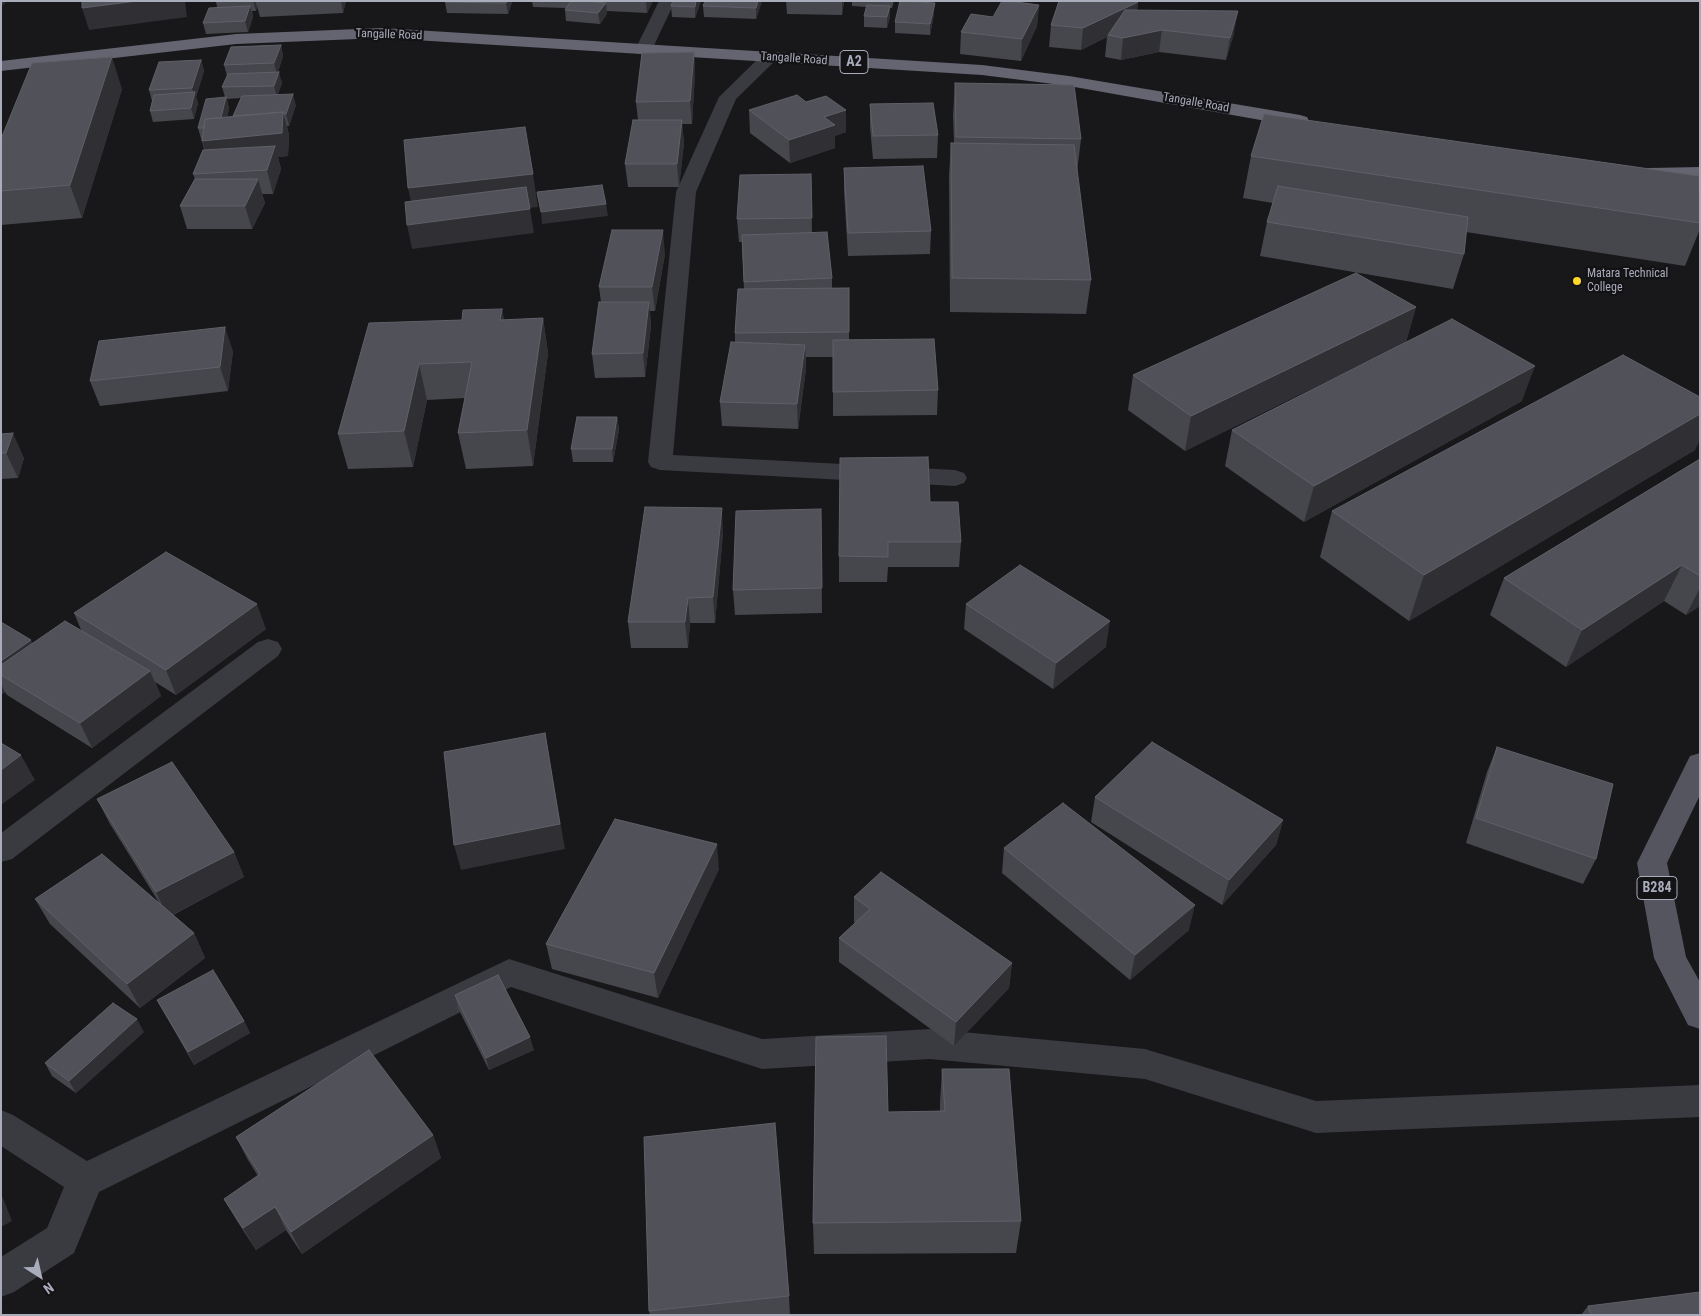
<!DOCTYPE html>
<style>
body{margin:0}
#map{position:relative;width:1701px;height:1316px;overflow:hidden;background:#18171a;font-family:"Roboto Condensed",sans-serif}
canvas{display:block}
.frame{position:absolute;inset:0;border:2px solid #a9acbb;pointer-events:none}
.north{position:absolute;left:15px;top:1251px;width:50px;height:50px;-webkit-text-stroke:4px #131215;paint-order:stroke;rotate:145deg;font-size:14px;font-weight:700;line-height:20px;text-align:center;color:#a9acbb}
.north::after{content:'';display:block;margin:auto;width:18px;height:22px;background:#a9acbb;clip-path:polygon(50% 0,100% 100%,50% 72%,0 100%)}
</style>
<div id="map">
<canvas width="1701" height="1316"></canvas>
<div class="frame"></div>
<div class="north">N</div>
</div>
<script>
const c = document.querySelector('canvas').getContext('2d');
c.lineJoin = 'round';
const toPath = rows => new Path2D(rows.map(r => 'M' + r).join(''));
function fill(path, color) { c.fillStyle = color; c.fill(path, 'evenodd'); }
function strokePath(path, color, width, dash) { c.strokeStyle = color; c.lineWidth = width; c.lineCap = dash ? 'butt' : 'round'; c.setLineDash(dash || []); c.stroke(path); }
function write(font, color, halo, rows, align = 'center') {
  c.font = font + ' "Roboto Condensed",sans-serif'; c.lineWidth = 4.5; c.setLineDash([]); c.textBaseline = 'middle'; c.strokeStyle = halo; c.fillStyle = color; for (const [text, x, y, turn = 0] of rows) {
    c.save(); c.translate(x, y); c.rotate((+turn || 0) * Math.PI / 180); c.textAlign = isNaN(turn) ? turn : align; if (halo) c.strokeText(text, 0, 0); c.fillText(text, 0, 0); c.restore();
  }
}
fill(toPath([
 [659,1,675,1,650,54,638,54,635,50,659,1],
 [770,52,776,53,779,57,736,99,696,192,673,455,955,470,964,473,967,478,964,483,955,486,660,470,651,467,648,462,676,192,719,97,764,53,770,52],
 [268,639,278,642,282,649,278,656,12,859,1,862,1,833,258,642,268,639],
 [509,959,762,1039,930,1029,1145,1049,1316,1101,1700,1085,1700,1117,1316,1133,1145,1079,930,1059,762,1069,511,987,99,1192,74,1253,14,1292,1,1297,1,1257,47,1228,64,1187,1,1146,1,1110,13,1115,87,1161,509,959]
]), '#3a3a41');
fill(toPath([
 [1700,753,1700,795,1667,863,1686,957,1700,982,1700,1029,1688,1025,1654,958,1637,863,1690,756,1700,753]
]), '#54555e');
fill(toPath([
 [382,28,982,65,1069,76,1300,115,1307,117,1309,121,1307,125,1300,127,1069,86,982,75,382,38,236,44,1,71,1,61,236,34,382,28],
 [1700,167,1700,179,1649,180,1642,178,1639,174,1642,170,1649,168,1700,167]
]), '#646571');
fill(toPath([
 [216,1,346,1,343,13,260,17,257,6,256,11,252,11,253,17,248,32,206,34,203,23,217,7],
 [532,1,653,1,647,13,607,11,607,14,600,24,566,21,565,10,566,8,533,7],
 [673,1,701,1,695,18,672,17,671,6],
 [762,1,756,19,704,17,703,6],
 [786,1,844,1,842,15,787,14],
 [852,1,894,1,892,8,890,8,890,17,887,28,864,27,864,16,866,7,852,6],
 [445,2,512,2,508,14,447,13],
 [1138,2,1137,10,1234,33,1226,60,1159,52,1121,60,1105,57,1107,37,1081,50,1049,47,1051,25],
 [1039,5,1037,26,1021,61,960,54,961,32,993,17],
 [934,14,930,35,895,33,895,22],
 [281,45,283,56,278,72,282,83,278,94,296,105,289,126,287,126,289,135,288,156,278,157,281,169,273,194,262,194,265,203,252,229,187,229,180,206,195,179,193,174,204,149,198,128,225,97,222,87,227,76,224,65],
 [241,98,233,117,227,117,229,109,227,99],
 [694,52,695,74,692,124,682,124,684,143,679,187,628,187,625,164,638,120,636,102],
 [201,60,204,71,196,97,198,103,194,119,153,122,150,111,152,101,149,90],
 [955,83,1081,139,1077,172,1091,280,1086,314,950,312,949,176,951,143,954,143,953,115],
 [122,89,82,218,1,225,1,139],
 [806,102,846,110,846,132,835,136,835,148,790,163,750,133,749,110],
 [870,104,938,135,937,158,873,159,870,127],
 [1251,156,1700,185,1700,229,1685,266,1466,232,1464,254,1453,289,1260,256,1267,222,1273,203,1243,198],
 [844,168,931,231,930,254,848,256,844,191],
 [811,174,812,233,832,278,832,288,849,288,849,339,938,390,937,415,833,416,833,357,806,357,806,369,798,429,722,426,720,402,735,342,735,333,744,289,742,242,739,242,737,219],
 [665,254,655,311,650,311,651,326,645,377,595,378,592,354,601,302,599,287],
 [1416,307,1406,342,1185,451,1128,410,1133,375],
 [502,309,504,320,543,318,548,353,533,466,466,469,458,433,465,398,427,400,413,467,348,469,338,434,462,320],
 [233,351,228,391,100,406,90,381],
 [1522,401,1304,522,1225,466,1232,430],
 [617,417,619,430,613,462,573,462,571,449],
 [1,434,24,458,18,478,1,479],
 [1695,450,1409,621,1320,557,1332,511],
 [1700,459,1700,606,1686,615,1664,601,1566,667,1490,615,1504,578],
 [930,502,961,542,959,567,888,567,887,582,839,582,839,556],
 [821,509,822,613,735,615,733,590],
 [723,533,715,623,690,623,688,648,631,648,628,622],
 [966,604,1106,647,1053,689,964,629],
 [74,613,266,629,176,695,155,682,161,696,92,748,7,695,5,692,1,695,1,622,33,643,82,632],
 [1497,747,1596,859,1583,884,1466,843,1487,772],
 [1095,797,1283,820,1276,845,1222,905,1091,822],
 [97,799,234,852,244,877,173,915,194,933,205,958,140,1008,50,924,35,899,160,904,110,824],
 [1004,848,1189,930,1130,980,1002,873],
 [719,869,658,998,552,969,546,944],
 [854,897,1012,963,1009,988,954,1046,839,962,839,938,855,923,854,922],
 [455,995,534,1050,489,1070,458,1008],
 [157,1000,244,1021,250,1033,194,1065],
 [144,1032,76,1093,52,1076,45,1063],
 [942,1069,1021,1221,1016,1253,814,1254,813,1223,888,1112,940,1111,940,1103],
 [433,1135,441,1158,302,1254,286,1230,256,1250,237,1221,224,1199,258,1176,248,1160,236,1137],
 [789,1296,790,1315,650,1315,649,1311],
 [1588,1306,1700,1315,1581,1315]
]), '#46474d');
fill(toPath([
 [1,1,7,1,1,7],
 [137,1,185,1,187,17,89,30,82,8],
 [253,1,255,1,257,6,256,11],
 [341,1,346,1,343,13],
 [507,1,512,1,512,2,508,14,506,3],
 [646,1,653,1,647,13],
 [696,1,701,1,695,18,695,7],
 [758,1,762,1,756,19,756,8],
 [842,1,844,1,842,15],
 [1138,2,1135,23,1108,35,1107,37,1081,50,1083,28],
 [606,3,607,14,600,24,598,13],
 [935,3,934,14,930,35,930,24],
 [1039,5,1037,26,1021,61,1022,39],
 [250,6,253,17,248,32,245,21],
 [890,6,890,17,887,28,887,17],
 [1238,11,1234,33,1226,60,1230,38],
 [1162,30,1159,52,1121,60,1123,38],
 [281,45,283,56,277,74,274,63],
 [694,52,695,74,692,124,690,101],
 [112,57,122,89,82,218,70,185],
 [201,60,204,71,196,97,198,103,194,119,191,108,194,95,192,88],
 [279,72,282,83,277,97,274,86],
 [293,94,296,105,289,126,286,114],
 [226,97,229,109,222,138,218,127],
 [846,110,846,132,835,136,835,148,790,163,789,140,824,117],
 [283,112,289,135,288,156,278,157,281,169,273,194,267,170,209,164,202,141],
 [682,120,684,143,679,187,677,164],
 [533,174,538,207,415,221,408,188],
 [258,179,265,203,252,229,245,206],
 [606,204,608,216,542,224,541,212],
 [530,209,534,233,412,249,407,225],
 [663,230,665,254,655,311,652,287],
 [649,302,651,326,645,377,643,353],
 [1416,307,1406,342,1185,451,1191,416],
 [502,309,508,344,500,320],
 [543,318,548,353,533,466,527,430],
 [225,327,233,351,228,391,220,367],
 [805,345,806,369,798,429,797,404],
 [419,364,427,400,413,467,404,431],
 [1535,366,1522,401,1304,522,1314,486],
 [1700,414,1700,440,1695,450,1409,621,1424,575],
 [617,417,619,430,613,462,612,449],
 [13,433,24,458,18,478,6,453],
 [722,508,723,533,715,623,713,597],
 [1682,565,1664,601,1566,667,1582,630],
 [1700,588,1700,606,1686,615],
 [688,598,690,623,688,648,685,622],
 [257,604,266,629,176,695,166,670],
 [1110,621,1106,647,1053,689,1056,663],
 [31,640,44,666,1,675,1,661],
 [150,671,161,696,92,748,80,723],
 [1,684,5,692,1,695],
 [545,733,565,849,461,870,454,845],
 [21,755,35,780,1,805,1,770],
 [1283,820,1276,845,1222,905,1229,880],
 [717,844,719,869,658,998,654,973],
 [234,852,244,877,168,917,156,892],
 [1195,905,1189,930,1130,980,1135,955],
 [194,933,205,958,140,1008,127,984],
 [1012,963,1009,988,954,1046,956,1022],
 [137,1019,144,1032,76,1093,69,1081],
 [244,1021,250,1033,194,1065,188,1052],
 [530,1037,534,1050,489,1070,486,1058],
 [433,1135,441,1158,302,1254,291,1232],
 [1,1193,12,1221,1,1227],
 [275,1207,286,1230,256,1250,243,1228]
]), '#2f2f34');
const building = toPath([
 [82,1,137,1,82,8,82,1],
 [216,1,232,1,216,2,216,1],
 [445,1,507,1,506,3,445,2,445,1],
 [571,1,585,1,606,3,598,13,565,10,571,1],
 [673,1,696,1,695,7,671,6,673,1],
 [705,1,758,1,756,8,703,6,705,1],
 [900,1,935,3,930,24,895,22,900,1],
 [1002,1,1009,1,1039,5,1022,39,961,32,971,14,993,17,1002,1],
 [1059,1,1131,1,1138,2,1083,28,1051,25,1059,1],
 [867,5,890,6,887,17,864,16,867,5],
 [250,6,245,21,203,23,209,8,250,6],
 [1125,10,1238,11,1230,38,1162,30,1123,38,1108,35,1125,10],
 [281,45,274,63,224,65,231,47,281,45],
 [694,52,690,101,636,102,642,53,694,52],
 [112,57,70,185,1,191,1,139,32,63,112,57],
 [201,60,192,88,149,90,159,62,201,60],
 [279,72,274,86,222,87,228,74,279,72],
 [955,83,1074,85,1081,139,956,137,955,83],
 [195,92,191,108,150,111,154,95,195,92],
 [293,94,286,114,284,114,283,112,233,116,242,96,293,94],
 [797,95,806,102,826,96,846,110,824,117,835,125,789,140,749,110,797,95],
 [226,97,221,118,205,119,204,128,198,128,206,99,226,97],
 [933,103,938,135,873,136,870,104,933,103],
 [283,112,282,133,202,141,205,119,283,112],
 [1264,114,1699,176,1700,223,1251,156,1264,114],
 [633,120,682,120,677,164,625,164,633,120],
 [525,127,533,174,408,188,404,140,525,127],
 [951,143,1074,145,1091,280,952,278,951,143],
 [275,146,267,170,193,174,203,150,275,146],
 [923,166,931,231,848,233,844,168,923,166],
 [811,174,812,218,737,219,740,175,811,174],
 [195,179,258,179,245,206,180,206,195,179],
 [602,185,606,204,541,212,537,192,602,185],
 [1278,186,1468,217,1464,254,1267,222,1278,186],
 [526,187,530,209,407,225,405,202,526,187],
 [612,230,663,230,652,287,599,287,612,230],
 [827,232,832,278,744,282,742,235,827,232],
 [1356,273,1416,307,1191,416,1133,375,1356,273],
 [849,288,849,332,735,333,738,289,849,288],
 [599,302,649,302,643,353,592,354,599,302],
 [502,309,500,320,543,318,527,430,458,433,472,362,419,364,404,431,338,434,369,323,462,320,463,310,502,309],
 [1452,319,1535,366,1314,486,1232,430,1452,319],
 [225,327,220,367,90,381,99,341,225,327],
 [934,339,938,390,833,392,833,340,934,339],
 [731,342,805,345,797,404,720,402,731,342],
 [1623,355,1700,397,1700,414,1424,575,1332,511,1623,355],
 [577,417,617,417,612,449,571,449,577,417],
 [13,433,6,453,1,453,1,434,13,433],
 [928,457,930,502,958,502,961,542,888,542,888,557,839,556,840,458,928,457],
 [1700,459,1700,576,1682,565,1582,630,1504,578,1700,459],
 [645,507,722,508,713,597,688,598,685,622,628,622,645,507],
 [821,509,822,588,733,590,736,511,821,509],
 [166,552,257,604,166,670,74,613,166,552],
 [1020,565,1110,621,1056,663,966,604,1020,565],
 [65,621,150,671,80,723,1,675,1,665,65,621],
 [1,622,31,640,1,661,1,622],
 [545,733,560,824,454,845,444,752,545,733],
 [1152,742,1283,820,1229,880,1095,797,1152,742],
 [1,743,21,755,1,770,1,743],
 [1497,747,1613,784,1596,859,1476,818,1497,747],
 [172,762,234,852,156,892,97,799,172,762],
 [1063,803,1195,905,1135,955,1004,848,1063,803],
 [615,819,717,844,654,973,546,944,615,819],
 [102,854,194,933,127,984,35,899,102,854],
 [881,872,1012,963,956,1022,839,938,870,909,854,897,881,872],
 [213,970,244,1021,188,1052,157,1000,213,970],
 [498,975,530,1037,486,1058,455,995,498,975],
 [113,1003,137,1019,69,1081,45,1063,113,1003],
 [886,1036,888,1112,945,1111,942,1069,1009,1069,1021,1221,813,1223,816,1037,886,1036],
 [369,1050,433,1135,291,1232,275,1207,243,1228,224,1199,260,1174,236,1137,369,1050],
 [775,1123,789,1296,649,1311,644,1137,775,1123],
 [1700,1292,1700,1315,1591,1315,1588,1306,1700,1292]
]);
fill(building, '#515259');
strokePath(building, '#5f6068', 1);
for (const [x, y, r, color] of [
 [1577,281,5,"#ffd62a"]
]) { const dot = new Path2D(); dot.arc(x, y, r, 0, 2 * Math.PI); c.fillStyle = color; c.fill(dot); strokePath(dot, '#131215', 2); }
write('12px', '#a9acbb', '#131215', [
 ["Tangalle Road",389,35,2],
 ["Tangalle Road",794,59,4],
 ["Tangalle Road",1196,103,10]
]);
write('12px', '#a9acbb', '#131215', [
 ["Matara Technical",1587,274],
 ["College",1587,288]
], 'left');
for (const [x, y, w] of [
 [854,62,28],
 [1657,888,40]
]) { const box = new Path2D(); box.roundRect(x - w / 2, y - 11.5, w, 23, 4); c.fillStyle = '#131215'; c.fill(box); strokePath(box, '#a9acbb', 1); }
write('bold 14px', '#a9acbb', null, [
 ["A2",854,62],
 ["B284",1657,888]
]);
</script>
